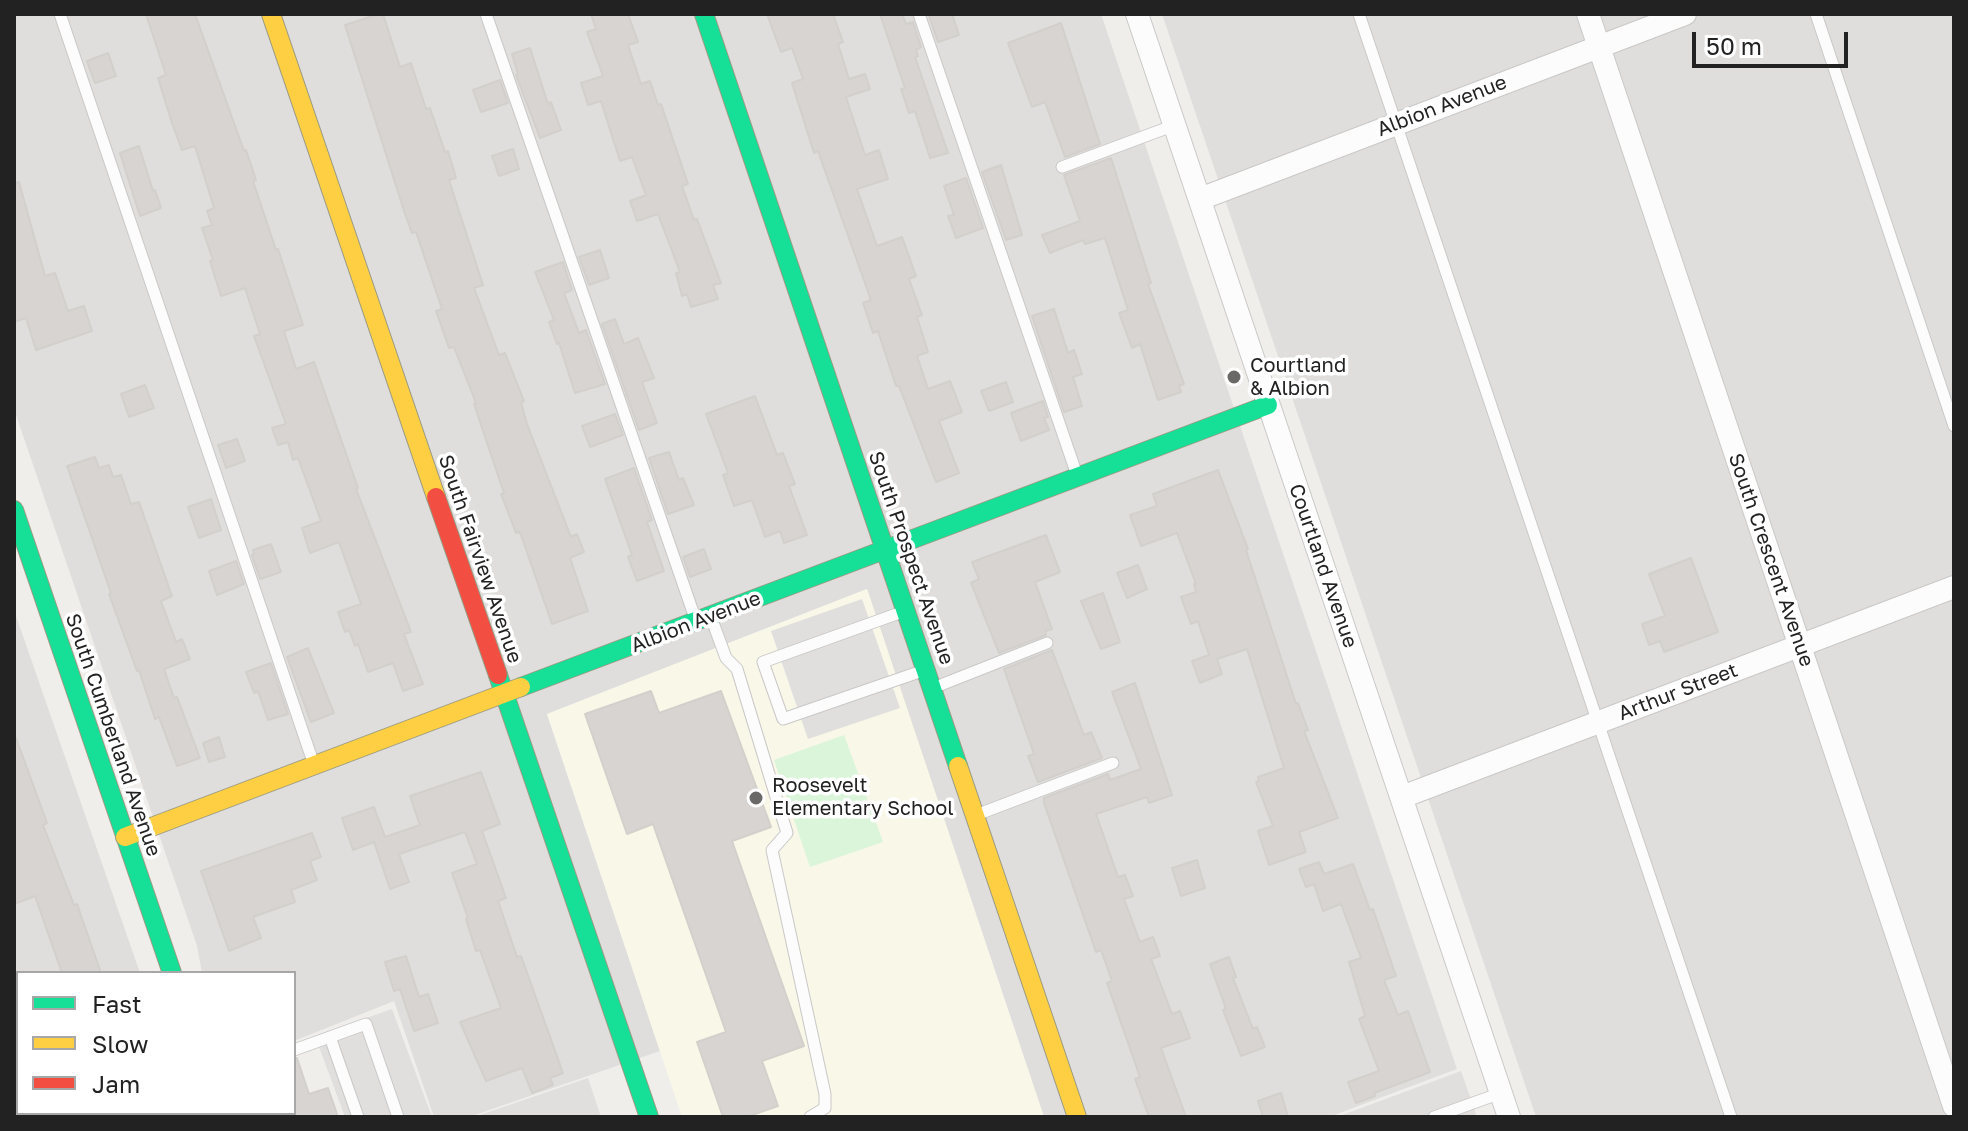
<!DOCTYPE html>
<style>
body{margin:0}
#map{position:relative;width:1968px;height:1131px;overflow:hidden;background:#f0eeeb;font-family:"Golos Text",sans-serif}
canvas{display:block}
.frame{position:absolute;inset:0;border:16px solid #222;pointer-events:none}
.legend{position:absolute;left:16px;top:971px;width:280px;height:144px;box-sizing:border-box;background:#fff;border:2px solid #a7a7a7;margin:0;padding:10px 14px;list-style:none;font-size:24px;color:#222}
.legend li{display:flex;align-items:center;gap:16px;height:40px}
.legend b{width:40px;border:2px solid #a7a7a7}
.scale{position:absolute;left:1692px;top:32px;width:156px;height:36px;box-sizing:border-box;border:4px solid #222;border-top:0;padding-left:10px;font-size:24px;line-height:28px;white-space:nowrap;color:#222;-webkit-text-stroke:6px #fff;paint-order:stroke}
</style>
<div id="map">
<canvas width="1968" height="1131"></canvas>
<div class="frame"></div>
<ul class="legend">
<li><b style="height:10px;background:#16e098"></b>Fast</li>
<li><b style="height:10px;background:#ffcf43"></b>Slow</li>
<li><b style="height:10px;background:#f24e42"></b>Jam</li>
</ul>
<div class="scale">50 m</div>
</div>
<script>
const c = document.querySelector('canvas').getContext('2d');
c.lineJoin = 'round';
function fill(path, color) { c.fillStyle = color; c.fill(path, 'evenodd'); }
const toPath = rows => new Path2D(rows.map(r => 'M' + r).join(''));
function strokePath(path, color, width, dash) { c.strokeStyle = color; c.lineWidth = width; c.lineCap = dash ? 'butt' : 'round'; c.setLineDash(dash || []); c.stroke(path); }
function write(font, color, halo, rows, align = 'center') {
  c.font = font + ' "Golos Text",sans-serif'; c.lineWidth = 7; c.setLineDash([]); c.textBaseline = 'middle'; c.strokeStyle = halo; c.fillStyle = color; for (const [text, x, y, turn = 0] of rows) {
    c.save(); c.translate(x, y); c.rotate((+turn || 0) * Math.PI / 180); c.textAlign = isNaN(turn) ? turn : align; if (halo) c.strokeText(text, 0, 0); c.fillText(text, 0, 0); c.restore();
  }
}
fill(toPath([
 [14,14,1101,14,1457,1069,1329,1117,1044,1117,867,589,547,714,660,1051,469,1117,434,1117,394,1001,294,1041,294,973,202,973,197,946,14,409],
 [1162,14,1954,14,1954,1117,1536,1117],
 [14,610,140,973,18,973,18,1113,59,1113,58,1117,14,1117]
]), '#dfdedc');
fill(toPath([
 [59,1113,165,1113,166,1117,58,1117]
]), '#f1e3e1');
fill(toPath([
 [867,589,1044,1117,682,1117,547,714]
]), '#f8f7e8');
fill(toPath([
 [844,735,883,842,810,867,774,760]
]), '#daf5da');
fill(toPath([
 [862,599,900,708,808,739,771,631],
 [392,1009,432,1117,345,1117,315,1036],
 [1461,1071,1477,1117,1337,1117],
 [588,1078,601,1117,474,1117]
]), '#e0dfde');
const building = toPath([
 [146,14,195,14,244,151,246,150,256,180,253,181,276,250,278,249,303,325,284,331,296,369,314,362,358,488,356,489,411,632,404,634,423,684,403,691,393,663,368,672,358,644,355,646,349,630,345,632,338,612,361,604,339,542,310,553,302,528,321,521,298,458,293,460,288,442,278,445,272,428,286,424,254,336,260,334,245,288,221,296,210,261,213,260,202,228,212,225,207,211,214,208,195,146,182,150,172,123,158,78,166,75,146,14],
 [379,14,383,14,400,67,411,63,426,109,430,108,445,152,448,151,456,178,449,180,483,285,474,288,499,355,505,353,524,401,521,402,527,424,571,537,577,534,584,552,570,558,588,611,552,624,520,532,516,533,501,494,504,493,474,404,476,403,454,347,449,348,436,311,442,309,416,232,412,233,405,214,345,25,379,14],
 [591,14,628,14,638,42,628,45,641,84,650,81,658,105,661,104,688,184,682,186,694,220,697,219,721,283,713,285,718,299,691,307,687,294,682,296,676,273,680,272,658,214,637,221,630,201,646,195,632,157,620,161,601,101,588,105,581,83,603,76,587,32,596,29,591,14],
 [767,14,833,14,843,42,838,44,849,79,865,74,870,89,846,97,865,155,879,150,888,179,857,189,877,246,902,237,916,276,909,279,922,315,917,317,928,352,917,356,928,389,950,381,962,412,939,421,959,473,936,482,899,386,896,386,878,331,873,333,863,303,871,300,818,151,814,153,792,83,803,79,792,48,781,52,767,14],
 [880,14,902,14,906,24,913,22,921,47,916,50,918,56,915,57,948,153,930,158,915,111,909,113,901,89,905,88,880,14],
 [934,14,952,14,959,35,938,42,929,16,934,14],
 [1061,23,1100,144,1065,157,1045,102,1032,107,1008,43,1061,23],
 [530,48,548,104,551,102,561,130,540,138,516,75,518,74,512,54,530,48],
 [108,53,116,76,95,83,87,61,108,53],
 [500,80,508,103,481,112,473,90,500,80],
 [139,146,153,191,155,190,161,208,140,216,120,153,139,146],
 [513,149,519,169,499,176,492,156,513,149],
 [1111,158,1151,283,1148,284,1184,384,1179,386,1181,392,1158,400,1140,344,1132,348,1119,313,1128,310,1105,238,1085,244,1083,240,1050,253,1042,235,1080,221,1064,175,1111,158],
 [1001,165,1022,235,1006,240,982,172,1001,165],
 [966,178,983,228,956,238,948,216,954,215,944,186,966,178],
 [19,182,45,276,55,273,68,311,84,306,92,331,36,350,26,318,14,322,14,183,19,182],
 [600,250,609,278,589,285,579,257,600,250],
 [563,262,572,290,564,293,579,333,586,330,605,384,575,393,559,343,557,344,549,322,554,320,535,272,563,262],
 [1054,309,1068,353,1074,350,1082,374,1073,377,1082,406,1064,412,1032,316,1054,309],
 [615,319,624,344,638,338,654,378,642,382,657,423,639,430,602,324,615,319],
 [1006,382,1013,402,989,411,981,391,1006,382],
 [145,385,154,408,129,417,121,394,145,385],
 [755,396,777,455,783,453,795,484,789,486,807,535,784,543,780,531,765,537,752,500,734,506,723,475,728,473,706,414,755,396],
 [1043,401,1048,417,1044,418,1049,430,1021,441,1011,413,1043,401],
 [615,414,623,435,590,447,582,426,615,414],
 [237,439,245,461,226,468,218,445,237,439],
 [669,452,679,480,683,478,694,505,668,514,649,458,669,452],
 [95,457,99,468,109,465,113,477,121,475,131,504,139,502,172,596,161,601,176,642,182,639,190,659,164,669,174,698,177,697,200,758,177,766,159,717,155,719,139,670,137,671,109,594,111,593,67,466,95,457],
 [634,468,652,520,647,522,664,571,637,581,628,557,632,555,605,479,634,468],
 [1218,470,1248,549,1246,550,1296,704,1298,703,1308,730,1304,731,1338,818,1299,832,1306,852,1269,865,1258,831,1273,826,1256,782,1259,781,1258,777,1284,768,1247,649,1217,659,1222,674,1200,683,1192,661,1209,655,1198,621,1191,624,1181,597,1196,592,1194,584,1196,584,1177,533,1141,546,1130,515,1157,506,1153,494,1218,470],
 [211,499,221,530,199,538,188,507,211,499],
 [1046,535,1060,572,1035,582,1052,629,1045,631,1046,635,999,653,971,583,979,579,972,562,1046,535],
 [271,544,281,572,260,579,252,555,254,554,253,550,271,544],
 [704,549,711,569,690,577,683,557,704,549],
 [1691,558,1718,632,1664,652,1660,641,1649,645,1642,624,1665,616,1649,574,1691,558],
 [236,561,244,584,217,595,209,571,236,561],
 [1138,565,1147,589,1127,598,1117,573,1138,565],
 [1103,593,1120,642,1101,649,1081,601,1103,593],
 [308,648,334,713,311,722,287,657,308,648],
 [1052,650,1084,735,1091,732,1102,758,1038,782,1028,756,1034,754,1004,669,1052,650],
 [271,663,288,714,268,720,258,691,254,693,246,672,271,663],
 [1135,683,1172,795,1149,803,1147,797,1096,814,1118,877,1125,875,1133,896,1124,899,1140,942,1153,937,1160,956,1151,959,1172,1014,1180,1011,1190,1038,1161,1048,1186,1117,1149,1117,1135,1079,1140,1077,1107,983,1112,981,1101,950,1096,952,1044,803,1044,798,1108,774,1110,780,1141,769,1112,692,1135,683],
 [651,691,659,713,721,691,771,827,732,841,804,1046,762,1061,778,1106,746,1117,723,1117,697,1042,726,1032,653,824,627,834,585,714,651,691],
 [219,737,225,757,209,762,203,743,219,737],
 [14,738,16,738,47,823,43,825,74,905,77,904,101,973,62,973,35,896,14,904,14,738],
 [481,772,500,824,482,831,506,898,498,901,517,957,521,956,563,1073,550,1078,553,1085,532,1093,522,1068,486,1081,460,1022,501,1008,480,950,476,951,466,919,468,918,452,873,477,864,465,832,399,854,409,882,390,889,374,842,353,850,342,818,374,807,385,837,420,825,410,796,481,772],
 [312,833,321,857,310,861,317,880,291,890,295,902,253,917,261,938,229,951,201,871,312,833],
 [1197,860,1205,888,1181,896,1172,868,1197,860],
 [1319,862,1324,874,1353,864,1370,910,1373,909,1396,976,1384,980,1398,1015,1408,1011,1430,1072,1374,1093,1375,1096,1356,1103,1348,1082,1379,1071,1359,1019,1365,1016,1349,962,1361,958,1341,904,1323,911,1314,884,1306,887,1299,869,1319,862],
 [406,956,419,997,428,994,438,1023,414,1031,400,989,394,991,385,962,406,956],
 [1229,957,1236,977,1233,978,1253,1029,1257,1027,1265,1047,1241,1056,1223,1010,1226,1009,1210,964,1229,957],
 [294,1058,297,1058,309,1094,328,1088,338,1117,294,1117,294,1058],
 [1281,1093,1288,1117,1263,1117,1258,1101,1281,1093]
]);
fill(building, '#d7d4d2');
strokePath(building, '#d3d0cc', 2);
const lane = toPath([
 [60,14,313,762],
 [486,14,695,618],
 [919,14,1077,475],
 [1359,14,1731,1117],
 [1816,14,1954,426],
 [1062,167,1175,125],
 [905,611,763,662,783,719,922,671],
 [712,620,726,658,737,669,787,833,772,850,825,1094,825,1108,810,1117],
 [933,688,1047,643],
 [976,815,1113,763],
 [330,1037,358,1117],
 [294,1050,366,1024,398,1117],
 [77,1117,78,1113],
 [125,1117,126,1113],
 [1434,1117,1501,1093]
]);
const street = toPath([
 [1137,14,1509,1117],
 [1588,14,1954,1106],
 [1200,199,1685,14],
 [1402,797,1954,587]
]);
const fast = toPath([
 [704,14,958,766],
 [14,510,172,973],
 [498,675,649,1117],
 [521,687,1268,405],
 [189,1113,189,1117]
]);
const slow = toPath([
 [271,14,436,497],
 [958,766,1077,1117],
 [125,837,521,687]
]);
const jam = toPath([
 [436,497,498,675]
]);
strokePath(lane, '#c9c8c7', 13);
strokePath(street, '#c9c8c7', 24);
strokePath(fast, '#999a82', 20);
strokePath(slow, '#999a82', 20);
strokePath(jam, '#999a82', 20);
strokePath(lane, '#fdfcfc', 11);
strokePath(street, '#fdfcfc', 22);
strokePath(fast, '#16e098', 18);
strokePath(slow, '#ffcf43', 18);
strokePath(jam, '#f24e42', 18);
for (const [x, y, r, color] of [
 [1234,377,8,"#6a6968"],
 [756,798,8,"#6a6968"]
]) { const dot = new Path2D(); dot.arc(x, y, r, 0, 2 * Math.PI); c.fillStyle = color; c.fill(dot); strokePath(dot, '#fff', 3); }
write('20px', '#222', '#fff', [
 ["Albion Avenue",1442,106,-21],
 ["South Prospect Avenue",911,558,71],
 ["South Fairview Avenue",480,559,71],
 ["South Crescent Avenue",1771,560,71],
 ["Courtland Avenue",1323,566,71],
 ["Albion Avenue",696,622,-21],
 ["Arthur Street",1678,692,-21],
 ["South Cumberland Avenue",113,735,71]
]);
write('20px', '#222', '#fff', [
 ["Courtland",1250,366],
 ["& Albion",1250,389],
 ["Roosevelt",772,786],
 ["Elementary School",772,809]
], 'left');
</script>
